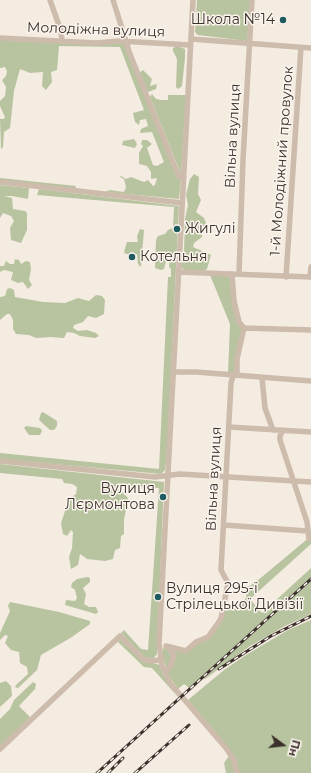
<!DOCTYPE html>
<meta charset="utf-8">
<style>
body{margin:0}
#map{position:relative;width:311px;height:773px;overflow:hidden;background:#f4ebe1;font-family:Montserrat,sans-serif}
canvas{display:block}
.north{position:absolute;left:263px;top:725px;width:40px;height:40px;-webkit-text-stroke:3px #fbf5ee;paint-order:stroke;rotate:105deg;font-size:11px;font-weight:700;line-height:16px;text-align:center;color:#3b302b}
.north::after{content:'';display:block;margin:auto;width:14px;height:18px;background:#3b302b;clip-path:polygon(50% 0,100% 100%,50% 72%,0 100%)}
</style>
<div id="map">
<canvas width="311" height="773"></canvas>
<div class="north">Пн</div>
</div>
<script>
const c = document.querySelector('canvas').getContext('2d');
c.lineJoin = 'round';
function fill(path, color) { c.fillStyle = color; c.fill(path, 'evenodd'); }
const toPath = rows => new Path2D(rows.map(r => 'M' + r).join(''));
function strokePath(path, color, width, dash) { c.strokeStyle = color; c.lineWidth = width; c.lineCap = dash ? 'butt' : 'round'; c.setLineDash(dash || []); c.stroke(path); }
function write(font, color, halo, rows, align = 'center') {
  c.font = font + ' Montserrat,sans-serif'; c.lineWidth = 3; c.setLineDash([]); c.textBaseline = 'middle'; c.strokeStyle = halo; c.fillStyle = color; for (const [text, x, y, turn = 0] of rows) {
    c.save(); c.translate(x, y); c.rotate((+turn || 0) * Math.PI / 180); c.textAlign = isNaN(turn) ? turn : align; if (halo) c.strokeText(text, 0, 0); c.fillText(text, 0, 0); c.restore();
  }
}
fill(toPath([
 [197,0,251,0,247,41,198,35,195,32],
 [0,39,125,44,181,178,179,199,105,192,110,190,124,192,126,187,124,179,120,177,121,176,126,179,131,177,144,182,148,180,153,186,155,185,157,178,151,179,151,172,147,166,139,164,139,153,143,146,141,144,142,140,147,140,152,144,147,148,153,165,157,166,164,162,152,132,140,133,141,129,148,126,146,119,140,120,139,125,135,122,133,113,144,110,120,47,59,46,57,70,51,72,52,82,46,90,42,86,43,72,30,73,20,69,14,91,10,128,4,132,3,147,1,149,0,119,4,119,5,117,0,106,0,101,5,96,6,87,2,80,6,76,7,71,5,67,0,68],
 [177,46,185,49,185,58,182,86,178,89,176,87,177,59,173,51,173,48],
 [143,70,152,79,150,86,157,84,156,89,148,92,146,91,139,73],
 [152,94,156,99,162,100,168,100,168,95,186,95,181,174,150,97],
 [134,139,137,144,135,148,122,145,123,141],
 [194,174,199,177,198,194,201,200,196,212,204,218,206,223,202,230,202,237,194,243,193,247,211,255,207,269,204,271,184,270,181,267,184,252,185,219,188,205,186,195,190,179],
 [0,178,76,186,75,189,0,180],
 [0,185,29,188,28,199,12,196,4,196,12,198,13,209,25,211,27,213,27,230,21,243,11,240,10,228,14,221,11,216,3,213,0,218],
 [39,189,179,206,167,453,165,470,161,474,0,459,0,453,159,469,168,277,171,277,171,269,169,267,170,255,168,253,164,269,161,270,155,268,156,240,158,236,165,234,168,230,173,228,174,207,37,195],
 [140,229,144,230,141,267,138,264,137,254,126,254,124,252,127,242,138,242,137,236],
 [15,259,19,260,21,264,26,261,30,262,31,269,29,280,32,285,28,289,23,282,18,283,11,280,13,272,4,270,0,272,0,266,4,266,6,261,10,264,14,264],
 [210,275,228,276,230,278,242,329,235,372,228,374,230,324],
 [10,288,14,290,15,297,43,302,65,303,78,298,89,301,96,295,102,296,105,300,104,314,96,318,88,316,83,322,74,325,73,328,78,331,87,330,96,333,99,336,95,338,80,336,74,333,67,332,64,338,51,337,36,338,29,335,16,334,13,329,13,320,10,314,7,314,0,320,0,297,5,296,7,289],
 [43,412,57,421,57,426,54,430,50,430,39,420,41,413],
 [26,426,40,428,42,431,40,435,29,435,24,428],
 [0,464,164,482,157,654,153,659,144,657,121,633,124,630,141,649,148,650,159,488,120,485,120,490,128,498,124,520,124,534,121,536,120,548,115,550,113,559,105,561,87,559,80,554,78,565,71,569,69,557,72,548,73,532,71,530,67,536,63,534,61,523,69,499,76,494,77,487,72,484,64,483,62,479,0,473],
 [311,536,311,544,250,599,262,613,311,568,311,578,189,688,184,684,178,689,169,676,163,659,163,648,184,652,208,638,225,604,240,605,246,598,247,586,250,586,257,581],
 [88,577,90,578,90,582,83,588,86,594,84,604,89,607,96,607,98,612,96,614,65,605,66,600,75,601,77,598,75,590,71,587,72,583,77,579],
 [311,580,311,614,285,626,250,646,205,679,204,678,230,654],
 [10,602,59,612,90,621,90,624,72,637,41,655,37,670,18,688,15,687,16,685,28,674,27,667,20,663,19,652,11,650,5,643,8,636,5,635,0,640,0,633,10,611,8,606],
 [311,620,311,773,239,773,236,760,228,747,188,700,224,670,246,655,288,630],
 [121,640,142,660,160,665,162,673,178,697,152,668,144,667,117,641],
 [6,681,11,686,12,696,0,707,0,683],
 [33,682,36,684,35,689,19,706,30,717,0,748,0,719,10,709,14,700],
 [229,756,232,761,235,773,226,773,224,763]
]), '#b8c4a0');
strokePath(toPath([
 [50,0,61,31,62,41],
 [113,0,130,54,177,172,179,176,184,177],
 [193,0,159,643,162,666,170,683,226,748,234,760,237,773],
 [0,38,96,43,119,41,190,45],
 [191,39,311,48],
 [0,182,182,203],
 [178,272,311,277],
 [239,274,243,160,252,0],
 [286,277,301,47],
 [310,277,311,267],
 [244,328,311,330],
 [173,372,196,372,311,381],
 [262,378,265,408,273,430],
 [229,427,311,432],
 [283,430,280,436,280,440,307,522,309,539],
 [0,461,155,477,180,474,311,482],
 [224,525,307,531],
 [166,646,186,651,196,642,208,637,221,619,228,583,221,570,231,383,233,376,237,372,237,359,244,328,239,322,234,301,232,274],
 [165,671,170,667,173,659,174,655,168,647],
 [0,749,120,636,143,659,149,661,161,660]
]), '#cdbbac', 5.5);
const rail = toPath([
 [219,669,271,636,311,616],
 [97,773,311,579],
 [108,773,123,758],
 [135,773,189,725]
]);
strokePath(rail, '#3b302b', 3);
strokePath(rail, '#fbf5ee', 1.5, [4.5]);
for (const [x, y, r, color] of [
 [283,20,4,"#1f5a5e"],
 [177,229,4,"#1f5a5e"],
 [132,257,4,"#1f5a5e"],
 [163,497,4,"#1f5a5e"],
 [158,597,4,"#1f5a5e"]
]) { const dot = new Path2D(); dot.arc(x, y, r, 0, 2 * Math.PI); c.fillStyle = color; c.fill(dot); strokePath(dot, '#fbf5ee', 1.5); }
write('14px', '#3b302b', '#fbf5ee', [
 ["Школа №14",275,20,"right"],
 ["Жигулі",185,229],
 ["Котельня",140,257],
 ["Вулиця",155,489,"right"],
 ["Лєрмонтова",155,505,"right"],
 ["Вулиця 295-ї",166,589],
 ["Стрілецької Дивізії",166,605]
], 'left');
write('14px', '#3b302b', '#fbf5ee', [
 ["Молодіжна вулиця",96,30,2],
 ["Вільна вулиця",233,136,-87],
 ["1-й Молодіжний провулок",282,161,-86],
 ["Вільна вулиця",214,479,-87]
]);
</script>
